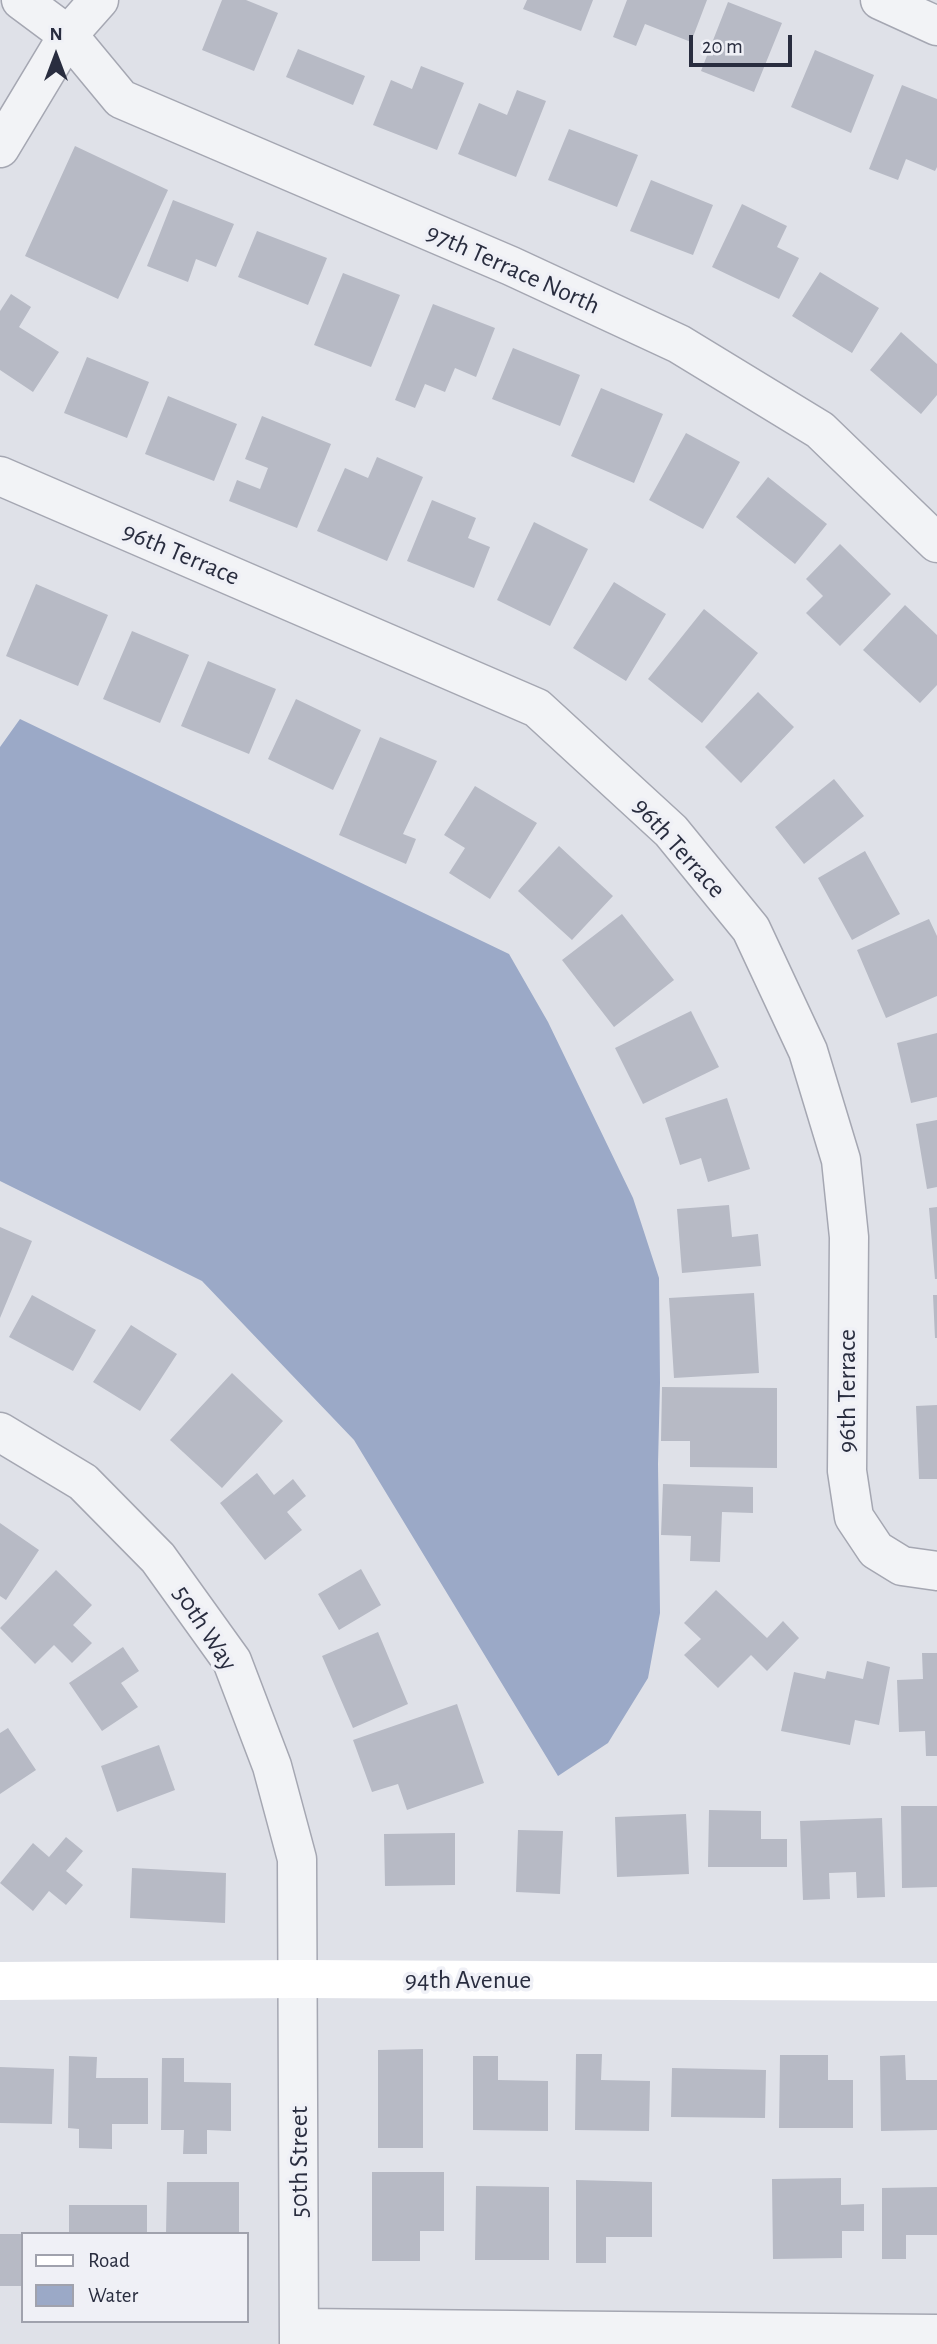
<!DOCTYPE html>
<style>
body{margin:0}
#map{position:relative;width:937px;height:2344px;overflow:hidden;background:#dfe1e8;font-family:"Alegreya Sans",sans-serif}
canvas{display:block}
.legend{position:absolute;left:21px;top:2232px;width:228px;height:91px;box-sizing:border-box;background:#eff0f6;border:2px solid #a0a2ad;margin:0;padding:9px 12px;list-style:none;font-size:21px;color:#292d3f}
.legend li{display:flex;align-items:center;gap:14px;height:35px}
.legend b{width:35px;border:2px solid #a0a2ad}
.north{position:absolute;left:21px;top:21px;width:70px;height:70px;-webkit-text-stroke:5px #eff0f6;paint-order:stroke;rotate:0deg;font-size:19px;font-weight:700;line-height:28px;text-align:center;color:#292d3f}
.north::after{content:'';display:block;margin:auto;width:24px;height:32px;background:#292d3f;clip-path:polygon(50% 0,100% 100%,50% 72%,0 100%)}
.scale{position:absolute;left:689px;top:35px;width:103px;height:32px;box-sizing:border-box;border:4px solid #292d3f;border-top:0;padding-left:9px;font-size:21px;line-height:24px;white-space:nowrap;color:#292d3f;-webkit-text-stroke:5px #eff0f6;paint-order:stroke}
</style>
<div id="map">
<canvas width="937" height="2344"></canvas>
<ul class="legend">
<li><b style="height:9px;background:#fff"></b>Road</li>
<li><b style="height:19px;background:#9ba9c7"></b>Water</li>
</ul>
<div class="north">N</div>
<div class="scale">20 m</div>
</div>
<script>
const c = document.querySelector('canvas').getContext('2d');
c.lineJoin = 'round';
function fill(path, color) { c.fillStyle = color; c.fill(path, 'evenodd'); }
const toPath = rows => new Path2D(rows.map(r => 'M' + r).join(''));
function strokePath(path, color, width, dash) { c.strokeStyle = color; c.lineWidth = width; c.lineCap = dash ? 'butt' : 'round'; c.setLineDash(dash || []); c.stroke(path); }
function write(font, color, halo, rows, align = 'center') {
  c.font = font + ' "Alegreya Sans",sans-serif'; c.lineWidth = 7; c.setLineDash([]); c.textBaseline = 'middle'; c.strokeStyle = halo; c.fillStyle = color; for (const [text, x, y, turn = 0] of rows) {
    c.save(); c.translate(x, y); c.rotate((+turn || 0) * Math.PI / 180); c.textAlign = isNaN(turn) ? turn : align; if (halo) c.strokeText(text, 0, 0); c.fillText(text, 0, 0); c.restore();
  }
}
fill(toPath([
 [20,719,509,954,548,1022,633,1198,659,1278,660,1383,658,1464,660,1613,648,1678,608,1743,558,1776,354,1440,202,1281,0,1181,0,747]
]), '#9ba9c7');
fill(toPath([
 [222,0,246,0,278,13,254,71,202,50],
 [527,0,593,0,581,31,523,9],
 [627,0,707,0,691,42,645,24,636,46,613,37],
 [728,2,782,23,754,92,701,71],
 [298,49,365,76,353,105,286,77],
 [815,50,874,75,851,133,791,107],
 [421,66,464,83,437,150,373,125,391,80,412,89],
 [902,85,937,99,937,167,935,171,906,159,898,180,869,169],
 [517,90,546,101,516,177,458,154,479,103,507,115],
 [569,129,638,155,617,207,548,180],
 [75,146,168,190,118,299,25,256],
 [651,180,713,205,693,255,630,231],
 [173,200,234,224,216,267,196,259,188,282,147,266],
 [742,204,787,226,777,247,799,258,779,299,712,267],
 [257,231,327,258,308,305,238,277],
 [820,272,879,308,852,353,792,316],
 [343,273,400,295,371,367,314,345],
 [11,294,31,307,19,327,59,352,33,392,0,370,0,311],
 [433,304,495,328,476,377,455,368,445,392,425,384,415,408,395,400],
 [901,332,937,364,937,395,921,414,870,370],
 [513,348,580,375,560,426,492,399],
 [87,357,149,382,127,438,64,413],
 [601,388,663,414,634,483,571,456],
 [168,396,237,424,214,481,145,454],
 [262,416,331,444,297,528,229,501,237,480,260,489,268,468,245,459],
 [686,433,740,462,703,529,649,500],
 [377,457,423,477,387,561,317,531,345,468,368,478],
 [768,477,827,524,795,564,736,517],
 [432,500,476,518,468,538,490,547,474,588,407,561],
 [534,522,588,549,550,626,497,600],
 [840,544,891,594,840,646,806,613,823,596,806,579],
 [614,582,666,614,626,681,573,648],
 [36,584,108,615,78,686,6,656],
 [905,605,937,635,937,685,920,703,863,650],
 [704,609,758,653,702,723,648,679],
 [132,631,189,655,160,723,103,699],
 [208,661,276,689,249,754,181,726],
 [758,692,794,727,741,783,705,747],
 [296,699,361,730,333,790,268,759],
 [380,737,437,761,403,834,416,839,406,864,339,835],
 [834,779,864,816,804,864,775,827],
 [475,786,537,823,490,899,449,873,465,848,444,835],
 [559,846,613,896,572,940,518,891],
 [865,851,900,914,852,940,818,878],
 [622,914,674,980,614,1027,562,960],
 [929,919,937,936,937,996,886,1018,857,950],
 [691,1011,719,1067,643,1104,615,1048],
 [937,1033,937,1097,911,1103,897,1043],
 [727,1098,750,1169,708,1182,701,1158,680,1165,665,1118],
 [937,1120,937,1187,927,1189,916,1124],
 [729,1205,732,1237,758,1234,761,1266,682,1273,677,1209],
 [937,1207,937,1279,935,1279,929,1208],
 [0,1227,32,1241,0,1318],
 [754,1293,759,1373,674,1378,669,1298],
 [32,1295,96,1330,73,1371,9,1337],
 [933,1295,937,1295,937,1338,935,1338],
 [131,1325,177,1354,140,1411,93,1382],
 [232,1373,283,1421,222,1488,170,1440],
 [662,1387,777,1388,777,1468,690,1467,690,1441,661,1441],
 [937,1405,937,1479,919,1479,916,1406],
 [257,1473,274,1495,293,1479,306,1496,287,1512,302,1530,265,1560,220,1503],
 [663,1484,753,1487,753,1513,722,1512,720,1562,690,1561,691,1536,661,1535],
 [0,1523,39,1550,6,1600,0,1596],
 [361,1569,381,1605,339,1630,318,1594],
 [56,1570,92,1605,73,1625,92,1643,72,1663,54,1645,35,1664,0,1628],
 [716,1590,767,1638,783,1621,799,1638,767,1671,751,1655,718,1688,684,1655,701,1639,684,1623],
 [378,1632,408,1704,353,1728,322,1656],
 [123,1647,139,1671,121,1683,138,1707,102,1731,69,1683],
 [922,1653,937,1653,937,1756,926,1756,925,1731,899,1732,897,1680,923,1679],
 [867,1661,890,1667,879,1725,855,1720,850,1745,781,1731,794,1672,825,1679,827,1671,863,1679],
 [457,1704,484,1783,407,1810,398,1784,372,1792,353,1740],
 [8,1728,36,1770,0,1794,0,1733],
 [159,1745,175,1790,117,1812,101,1766],
 [901,1806,937,1806,937,1887,902,1888],
 [709,1810,761,1811,761,1839,787,1839,787,1867,708,1867],
 [686,1814,689,1874,617,1877,615,1817],
 [882,1818,885,1897,857,1898,856,1872,829,1873,830,1899,803,1900,800,1821],
 [518,1830,563,1831,560,1894,516,1892],
 [455,1833,455,1885,385,1886,384,1834],
 [66,1837,83,1851,66,1871,83,1885,66,1905,49,1891,33,1911,0,1883,33,1843,49,1857],
 [132,1868,226,1873,225,1923,130,1918],
 [423,2049,423,2148,378,2148,378,2050],
 [576,2054,602,2054,601,2080,650,2081,649,2131,575,2130],
 [780,2055,828,2055,828,2080,853,2080,853,2128,779,2128],
 [905,2055,906,2080,937,2080,937,2130,881,2131,880,2056],
 [69,2056,97,2057,96,2078,148,2078,148,2124,112,2124,112,2149,79,2148,79,2129,68,2128],
 [473,2056,498,2056,498,2080,548,2081,548,2131,473,2130],
 [162,2058,184,2058,184,2082,231,2083,231,2131,207,2130,207,2154,183,2154,184,2130,161,2130],
 [0,2067,54,2069,52,2124,0,2123],
 [672,2068,766,2070,765,2118,671,2117],
 [372,2172,444,2172,444,2231,420,2231,420,2261,372,2261],
 [841,2178,841,2205,864,2204,864,2231,842,2231,842,2258,773,2259,772,2179],
 [576,2180,652,2182,652,2237,606,2237,606,2263,576,2263],
 [167,2182,239,2182,239,2232,166,2234],
 [476,2186,549,2187,549,2260,475,2260],
 [937,2187,937,2235,906,2235,906,2259,882,2259,882,2188],
 [69,2205,147,2205,147,2234,69,2234],
 [0,2234,23,2234,23,2286,0,2286]
]), '#b7bac5');
const street = toPath([
 [21,0,68,35,121,99,511,266,679,344,820,430,937,543],
 [880,0,937,26],
 [0,148,68,35,99,0],
 [0,476,537,708,671,831,751,929,808,1051,841,1160,849,1237,847,1471,854,1517,876,1550,902,1566,937,1571],
 [0,1432,83,1482,158,1558,232,1661,272,1766,297,1859,299,2344],
 [299,2328,937,2334]
]);
strokePath(street, '#a5a7b2', 41);
strokePath(street, '#f2f3f6', 38);
strokePath(toPath([
 [0,1981,299,1979,937,1982]
]), '#fff', 38);
write('26px', '#292d3f', '#eff0f6', [
 ["97th Terrace North",513,269,24],
 ["96th Terrace",181,554,23],
 ["96th Terrace",679,848,48],
 ["96th Terrace",847,1391,-90],
 ["50th Way",205,1628,57],
 ["94th Avenue",468,1980],
 ["50th Street",299,2162,-90]
]);
</script>
